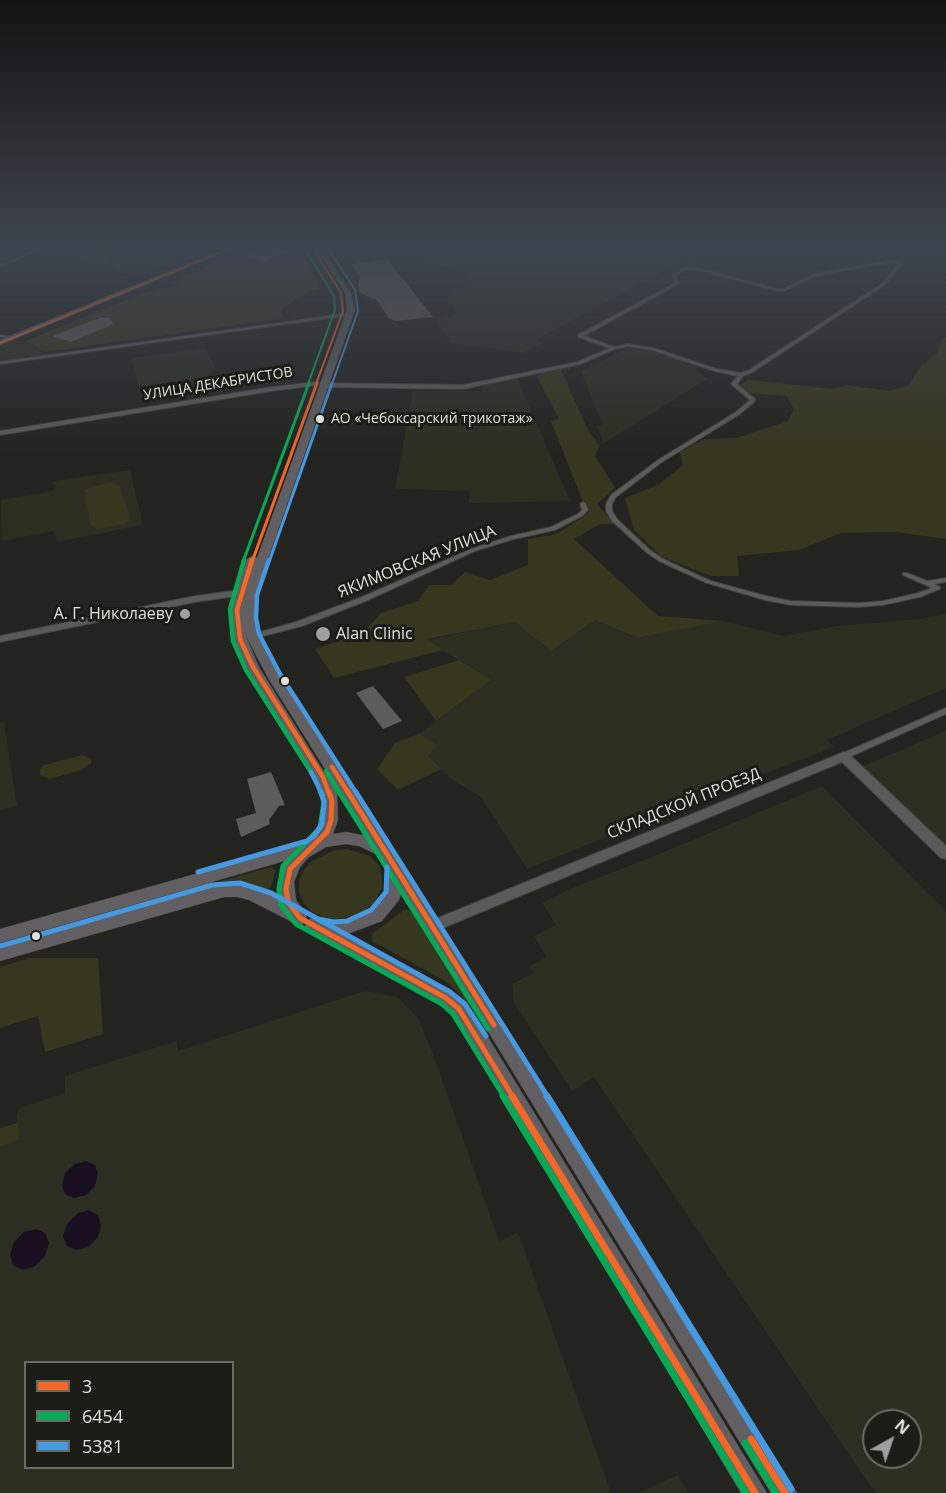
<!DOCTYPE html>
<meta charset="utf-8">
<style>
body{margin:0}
#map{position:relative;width:946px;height:1493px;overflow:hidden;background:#232420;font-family:"Open Sans",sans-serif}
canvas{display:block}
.legend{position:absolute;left:24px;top:1361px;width:210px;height:108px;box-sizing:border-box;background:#1b1c15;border:2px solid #6a6b65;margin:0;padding:8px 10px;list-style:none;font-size:18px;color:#e1e2dd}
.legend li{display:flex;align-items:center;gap:12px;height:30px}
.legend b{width:30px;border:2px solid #6a6b65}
.north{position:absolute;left:862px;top:1409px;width:60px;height:60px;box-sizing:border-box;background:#1b1c15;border:2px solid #6a6b65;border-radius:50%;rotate:40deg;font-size:16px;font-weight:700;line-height:24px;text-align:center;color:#e1e2dd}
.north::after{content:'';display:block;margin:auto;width:21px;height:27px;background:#9ea09b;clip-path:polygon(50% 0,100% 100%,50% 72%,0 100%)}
</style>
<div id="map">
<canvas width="946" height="1493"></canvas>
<ul class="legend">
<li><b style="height:8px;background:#f36827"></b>3</li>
<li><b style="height:8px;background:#06aa56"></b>6454</li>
<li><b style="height:8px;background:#4699e1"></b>5381</li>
</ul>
<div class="north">N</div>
</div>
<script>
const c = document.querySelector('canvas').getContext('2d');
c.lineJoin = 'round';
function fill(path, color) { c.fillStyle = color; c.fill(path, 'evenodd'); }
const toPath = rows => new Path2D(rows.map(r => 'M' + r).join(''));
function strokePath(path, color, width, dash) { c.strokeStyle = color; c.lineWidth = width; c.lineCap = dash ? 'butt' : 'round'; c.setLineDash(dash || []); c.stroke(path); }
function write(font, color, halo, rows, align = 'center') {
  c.font = font + ' "Open Sans",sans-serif'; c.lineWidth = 6; c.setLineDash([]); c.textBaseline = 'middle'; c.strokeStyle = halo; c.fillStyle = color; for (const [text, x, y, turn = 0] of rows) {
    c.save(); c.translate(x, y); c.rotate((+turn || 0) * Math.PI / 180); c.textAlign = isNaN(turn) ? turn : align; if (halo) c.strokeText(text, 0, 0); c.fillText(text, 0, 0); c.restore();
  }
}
fill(toPath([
 [112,248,207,248,173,258,174,262,137,277,113,268],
 [382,248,381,248,728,248,724,252,724,257,701,259,698,262,684,260,536,340,543,343,523,353,451,343,436,320,457,315,447,298,457,290,472,288,465,273],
 [881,248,946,248,946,254,908,258],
 [13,340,25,341,47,355,0,362,0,345],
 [205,348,215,368,207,377,139,387,131,358],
 [627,348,649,349,700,366,695,369,707,379,604,443,596,426,603,425,581,372],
 [517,378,570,501,469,503,470,491,395,489,413,391,482,391,483,385],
 [130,470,143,525,57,542,54,531,2,541,1,500,54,491,54,481],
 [946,613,946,688,827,740,834,747,681,806,668,798,661,801,656,803,656,817,527,869,481,797,451,779,427,756,436,745,419,734,490,680,426,640,515,622,551,651,595,620,638,638,724,621,784,636,837,626,921,619],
 [4,722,17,806,0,810,0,723],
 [946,731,946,848,861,767],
 [822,786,946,912,946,1493,875,1493,594,1077,572,1091,514,1003,512,984,535,972,528,967,547,957,534,936,556,925,542,903,572,888,647,859],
 [874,1421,910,1421,910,1457,874,1457],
 [365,991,397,997,418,1018,433,1054,499,1241,518,1233,611,1493,0,1493,0,1147,18,1139,17,1115,20,1108,65,1093,65,1076,177,1041,178,1051],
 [26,1362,232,1362,232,1468,26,1468],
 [678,1475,688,1493,638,1493]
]), '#2c2e22');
fill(toPath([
 [66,248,74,248,95,258,99,257,96,253,98,248,115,248,115,252,126,264,121,269,114,267,109,255,107,263,103,264,86,262],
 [249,248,298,248,320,288,311,291,281,309,285,318,45,352,25,341,159,287,166,289,181,282,176,280],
 [946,337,946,539,896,532,841,533,799,550,737,556,739,576,711,576,662,557,634,530,625,498,658,485,683,465,680,452,705,439,736,438,788,421,794,410,787,396,748,393,740,385,748,380,833,389,847,385,889,391,908,386,921,366,938,352,941,340],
 [568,367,570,369,561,370,586,426,599,446,595,456,615,488,597,504,614,524,600,524,574,539,658,616,724,621,638,638,595,620,551,651,515,622,427,639,443,650,334,678,315,649,363,633,381,613,418,601,429,585,451,585,465,572,490,580,528,565,528,539,557,534,590,512,581,497,551,421,559,419,536,375],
 [111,482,120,486,130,519,125,524,98,529,91,526,84,491,90,487],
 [459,660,491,680,436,721,404,677],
 [419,734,437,745,428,756,441,769,398,790,377,769,395,743],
 [82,755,91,759,91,763,82,770,49,779,40,775,40,769,44,765],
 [347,849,370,856,379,865,382,876,382,888,376,900,366,910,352,916,337,919,323,917,310,911,303,902,299,892,299,881,304,870,312,861,335,850],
 [271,867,276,870,270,889,233,883,218,884,0,947,0,943],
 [404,910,409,910,418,918,476,1008,475,1012,449,983,372,941,372,934],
 [29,958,98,958,103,1034,45,1052,38,1016,0,1028,0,967],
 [18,1123,19,1139,0,1147,0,1128]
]), '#35371e');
fill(toPath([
 [86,1161,95,1165,98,1174,95,1186,86,1195,74,1198,65,1194,62,1185,65,1173,75,1164],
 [88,1210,98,1215,101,1225,98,1237,88,1247,76,1250,67,1246,63,1236,67,1224,77,1214],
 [36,1229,45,1233,49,1243,45,1256,35,1266,23,1270,13,1265,10,1255,14,1242,24,1232]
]), '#1a0e21');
fill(toPath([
 [266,248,282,248,292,250,265,262,245,256],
 [387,259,433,317,395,321,389,318,376,299,371,299,359,291,358,286,360,277,351,264],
 [100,318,110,318,113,324,71,342,52,336],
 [373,686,402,721,383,729,356,693],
 [271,772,285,805,279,806,269,820,270,824,241,837,236,819,256,813,247,779]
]), '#5c5d59');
const street = toPath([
 [40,248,45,248,0,267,0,265,40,248],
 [892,260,903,263,885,285,753,372,743,376,737,384,755,399,755,401,740,414,662,462,616,497,612,504,612,511,617,519,650,550,663,559,711,581,766,596,791,601,859,603,883,601,918,593,932,588,903,575,903,573,907,573,927,581,946,578,946,582,934,584,940,587,940,589,920,597,883,605,859,607,791,605,765,600,707,583,659,561,646,552,612,521,606,511,606,504,611,495,658,460,736,412,750,400,731,384,738,376,714,371,652,350,628,346,615,349,581,364,463,389,323,387,320,385,323,383,463,385,578,362,610,348,578,337,578,335,675,283,672,275,685,267,701,269,778,289,783,289,814,274,892,260],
 [892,262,898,264,883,283,749,370,741,373,717,369,653,348,628,344,614,347,584,336,678,284,676,275,686,269,701,271,778,291,784,291,816,276,892,262],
 [342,314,344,314,344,316,0,364,0,362,342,314],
 [0,335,9,336,11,337,9,338,0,337,0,335],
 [316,382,318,383,318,385,272,391,0,435,0,431,272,387,316,382],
 [583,502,586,504,588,510,582,516,555,530,514,539,475,551,366,601,302,626,252,639,248,637,249,635,296,622,362,597,471,549,511,536,551,527,578,514,582,510,580,504,583,502],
 [946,708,946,714,847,758,841,758,840,756,841,754,946,708]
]);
const secondary = toPath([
 [240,590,244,591,244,595,195,602,0,642,0,636,195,596,240,590],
 [844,752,848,753,946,846,946,859,941,858,842,762,438,930,433,932,428,930,426,926,428,922,844,752]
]);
const primary = toPath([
 [226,248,234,248,0,345,0,340,226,248],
 [316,248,322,248,351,293,355,310,256,593,254,618,258,637,280,677,439,921,797,1493,771,1493,402,891,399,900,382,921,345,935,452,992,465,1003,478,1021,767,1493,741,1493,466,1033,453,1015,440,1004,306,930,305,923,300,925,294,923,249,900,238,897,224,897,0,961,0,947,224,883,238,883,253,887,280,900,278,882,288,860,0,943,0,929,309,842,321,829,324,820,323,793,247,667,234,639,231,610,247,559,252,556,257,558,347,310,345,293,316,248],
 [245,634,268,678,367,836,346,832,333,834,338,820,337,793,259,667,245,634],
 [346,844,359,846,380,856,388,869,386,892,370,911,348,921,321,922,312,918,307,920,306,913,296,900,294,882,300,867,309,857,326,847,346,844]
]);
strokePath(street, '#3f403c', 2);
strokePath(secondary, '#3f403c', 2);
strokePath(primary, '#3f403c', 1);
fill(street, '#5b5b59');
fill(secondary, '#5a5a59');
fill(primary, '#615f61');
strokePath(toPath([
 [313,248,341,293,343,311,316,384],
 [0,343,231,248]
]), '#f36827', 2);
strokePath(toPath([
 [252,562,317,383]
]), '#f36827', 3);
strokePath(toPath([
 [252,560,237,610,240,639,253,667,323,777,329,794],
 [332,767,349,794]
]), '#f36827', 4.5);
strokePath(toPath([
 [329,792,332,801,331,820,327,832,290,869,286,889,288,902,300,918,446,998,459,1009,513,1097],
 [348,792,494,1025]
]), '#f36827', 5);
strokePath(toPath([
 [512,1096,755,1493],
 [751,1439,785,1493]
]), '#f36827', 7);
strokePath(toPath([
 [307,252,334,296,335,310,308,384]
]), '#06aa56', 2);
strokePath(toPath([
 [243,562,309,383]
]), '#06aa56', 3);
strokePath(toPath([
 [244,560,230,609,233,641,246,670,316,780,321,794],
 [326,771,340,794]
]), '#06aa56', 4.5);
strokePath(toPath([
 [321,792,324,802,320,828,283,866,279,889,281,905,296,924,442,1004,453,1014,504,1097],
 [339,792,488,1029]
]), '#06aa56', 5);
strokePath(toPath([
 [503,1096,746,1493],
 [745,1443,776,1493]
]), '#06aa56', 7);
strokePath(toPath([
 [328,248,355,290,358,311,332,384]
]), '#4699e1', 2);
strokePath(toPath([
 [269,562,332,383]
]), '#4699e1', 3);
strokePath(toPath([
 [269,560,257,595,256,618,259,634,280,674,357,794],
 [311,772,322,794]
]), '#4699e1', 4.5);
strokePath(toPath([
 [356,792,548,1097],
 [198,872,307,841,314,836,322,824,324,802,321,792],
 [318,919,334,922,347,921,371,910,386,892,387,867],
 [0,946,212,885,240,883,271,893,450,992,465,1004,486,1036]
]), '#4699e1', 5);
strokePath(toPath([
 [547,1096,791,1489]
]), '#4699e1', 7);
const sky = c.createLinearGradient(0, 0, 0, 457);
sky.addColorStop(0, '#131412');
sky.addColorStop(0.54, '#3f454e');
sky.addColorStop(1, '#3f454e00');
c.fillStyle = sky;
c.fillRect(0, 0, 946, 457);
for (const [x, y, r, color] of [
 [320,419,5,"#e1e2dd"],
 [185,614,6,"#9ea09b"],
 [323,634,8,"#9ea09b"],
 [285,681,5,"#e1e2dd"],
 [36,936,5,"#e1e2dd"]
]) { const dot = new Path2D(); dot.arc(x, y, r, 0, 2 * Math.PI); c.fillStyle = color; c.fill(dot); strokePath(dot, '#1b1c15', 2); }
write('14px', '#e1e2dd', '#1b1c15', [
 ["УЛИЦА ДЕКАБРИСТОВ",218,384,-9]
]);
write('14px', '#e1e2dd', '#1b1c15', [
 ["АО «Чебоксарский трикотаж»",331,419]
], 'left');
write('16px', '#e1e2dd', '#1b1c15', [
 ["ЯКИМОВСКАЯ УЛИЦА",417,562,-22],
 ["СКЛАДСКОЙ ПРОЕЗД",684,804,-22]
]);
write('16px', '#e1e2dd', '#1b1c15', [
 ["А. Г. Николаеву",173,614],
 ["Alan Clinic",336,634,"left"]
], 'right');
</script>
